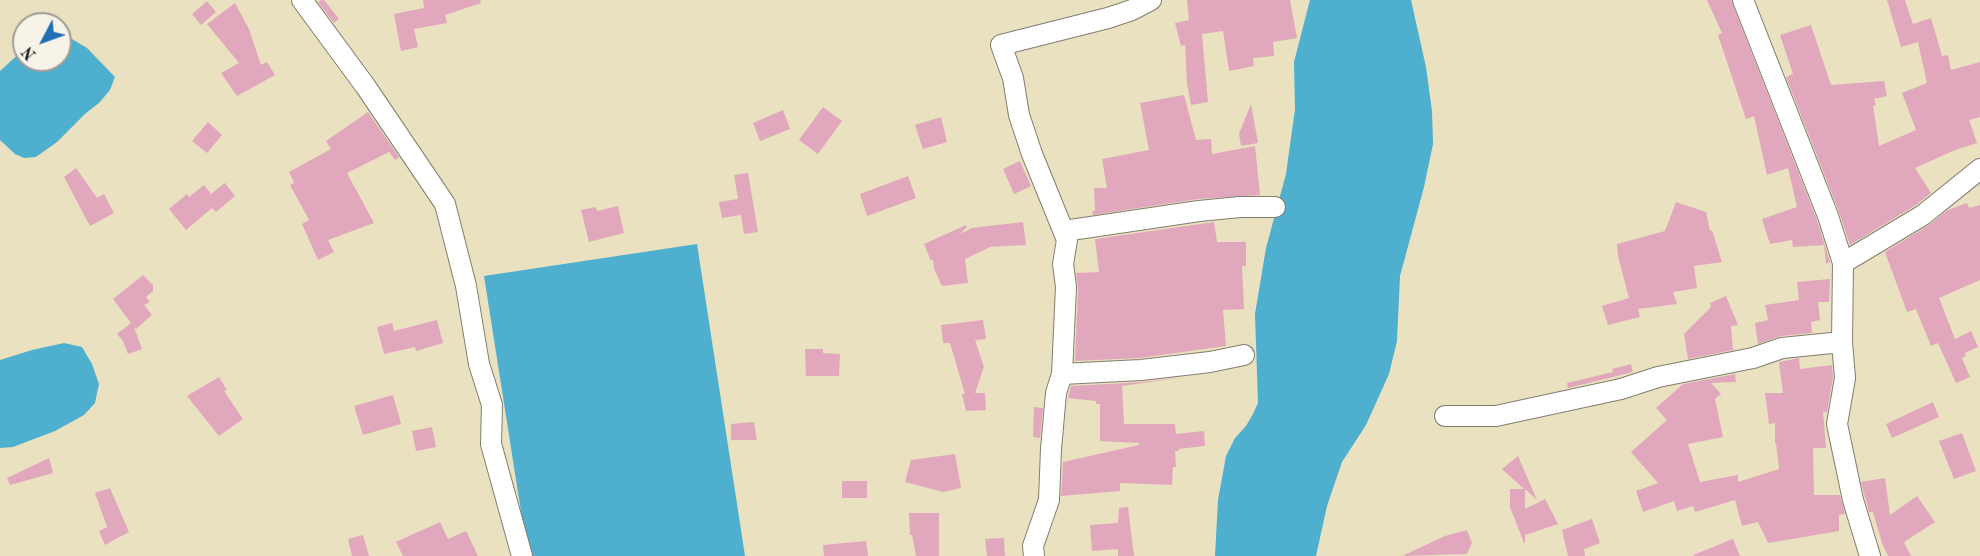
<!DOCTYPE html>
<style>
body{margin:0}
#map{position:relative;width:1980px;height:556px;overflow:hidden;background:#e9e1bf;font-family:"Old Standard TT",serif}
canvas{display:block}
.north{position:absolute;left:12px;top:12px;width:60px;height:60px;box-sizing:border-box;background:#f7f3e8;border:2px solid #9f9d96;border-radius:50%;rotate:229deg;font-size:16px;font-weight:700;line-height:24px;text-align:center;color:#1c1c1c}
.north::after{content:'';display:block;margin:auto;width:21px;height:27px;background:#1f6fb2;clip-path:polygon(50% 0,100% 100%,50% 72%,0 100%)}
</style>
<div id="map">
<canvas width="1980" height="556"></canvas>
<div class="north">N</div>
</div>
<script>
const c = document.querySelector('canvas').getContext('2d');
c.lineJoin = 'round';
function fill(path, color) { c.fillStyle = color; c.fill(path, 'evenodd'); }
const toPath = rows => new Path2D(rows.map(r => 'M' + r).join(''));
function strokePath(path, color, width, dash) { c.strokeStyle = color; c.lineWidth = width; c.lineCap = dash ? 'butt' : 'round'; c.setLineDash(dash || []); c.stroke(path); }
fill(toPath([
 [1310,0,1411,0,1426,67,1432,111,1433,144,1424,187,1400,276,1397,341,1389,374,1366,425,1342,462,1327,506,1316,556,1215,556,1218,500,1226,456,1235,438,1246,426,1253,414,1258,403,1255,314,1266,248,1286,174,1295,109,1294,62],
 [60,35,67,36,87,48,115,77,110,90,99,103,86,113,57,142,36,157,24,158,15,154,0,140,0,71,24,49,24,60,60,60],
 [697,244,745,556,528,556,484,276],
 [64,343,82,347,92,364,99,384,95,403,84,415,55,431,13,447,0,448,0,360,32,350]
]), '#4fafce');
fill(toPath([
 [321,0,324,0,339,19,334,23,318,2],
 [423,0,480,0,481,3,445,15,447,23,414,29,418,47,401,51,394,14,424,8],
 [1187,0,1290,0,1297,38,1273,42,1274,56,1253,58,1254,66,1229,71,1223,31,1202,34,1208,102,1191,105,1187,84,1185,45,1181,46,1175,23,1189,20],
 [1707,0,1731,0,1817,220,1830,262,1826,264,1824,245,1793,247,1792,240,1770,244,1762,219,1797,207,1788,168,1767,175,1754,116,1746,119,1718,35,1722,33],
 [1887,0,1905,0,1913,24,1931,18,1942,56,1948,55,1951,70,1980,62,1980,117,1969,120,1977,143,1955,150,1915,168,1931,193,1916,205,1850,245,1839,212,1786,77,1793,74,1780,35,1811,25,1831,85,1884,81,1887,96,1874,99,1876,105,1873,106,1879,146,1916,130,1902,93,1927,83,1918,42,1901,47],
 [207,1,216,12,201,25,192,14],
 [235,3,249,29,261,65,267,62,275,75,237,96,221,73,239,63,207,24],
 [1184,95,1196,140,1211,139,1212,154,1255,146,1260,195,1198,199,1093,215,1092,211,1095,211,1094,188,1107,188,1102,159,1149,150,1140,103],
 [1251,104,1258,143,1241,146,1239,134],
 [823,107,842,121,818,154,799,140],
 [783,110,790,129,760,141,753,123],
 [368,112,399,157,395,160,389,152,347,173,374,223,328,240,334,252,318,260,302,224,309,220,290,185,294,183,289,172,331,149,326,141],
 [941,117,947,142,923,149,915,125],
 [208,122,222,135,207,153,192,141],
 [1020,161,1031,186,1014,194,1003,169],
 [76,168,97,198,104,194,114,213,90,226,64,177],
 [748,173,758,232,744,234,741,215,722,218,719,202,738,199,734,175],
 [908,176,916,198,867,216,860,194],
 [225,183,235,196,216,212,212,208,186,230,169,209,187,194,189,197,204,185,211,194],
 [1676,202,1706,212,1710,231,1712,230,1722,262,1694,266,1697,288,1673,292,1677,304,1638,309,1640,317,1608,325,1602,306,1629,298,1618,256,1617,244,1665,231],
 [1967,203,1969,208,1980,205,1980,280,1939,298,1955,339,1971,331,1978,347,1965,353,1966,356,1962,358,1970,377,1956,383,1938,343,1931,346,1916,309,1907,312,1885,252,1929,225,1948,210],
 [618,206,624,233,589,242,581,210,596,207,597,211],
 [1023,222,1026,245,990,247,965,259,968,283,942,286,934,269,933,259,931,261,924,244,966,225,967,227,960,234,972,228],
 [1214,222,1217,242,1246,242,1246,266,1242,266,1244,309,1223,310,1226,346,1140,358,1075,361,1078,288,1076,273,1099,272,1095,239],
 [143,275,153,285,153,291,146,297,150,302,144,305,152,315,136,329,134,327,142,349,128,354,123,341,117,334,131,323,113,299],
 [1830,279,1829,302,1818,302,1820,320,1811,322,1812,333,1781,336,1758,344,1755,323,1768,320,1765,305,1799,300,1797,282],
 [1726,296,1738,325,1731,326,1733,350,1688,359,1684,334,1711,307,1710,303],
 [437,320,443,343,416,351,415,347,384,354,377,327,392,323,394,331],
 [983,320,986,339,975,340,984,367,975,393,985,393,986,410,966,411,962,394,965,394,950,343,943,343,941,325],
 [805,349,823,349,823,353,840,354,839,376,806,376],
 [1799,358,1800,369,1832,365,1833,377,1827,412,1823,412,1826,448,1813,448,1814,495,1840,495,1845,514,1839,515,1839,531,1768,543,1758,522,1742,526,1735,500,1695,512,1693,506,1677,511,1674,501,1643,512,1636,491,1658,483,1631,452,1667,420,1656,408,1683,384,1735,374,1736,382,1711,383,1721,394,1715,399,1723,437,1688,444,1700,482,1738,475,1738,482,1779,469,1776,443,1775,443,1775,423,1769,424,1765,393,1783,393,1779,362],
 [1631,364,1633,372,1568,388,1567,383,1613,372,1612,369],
 [219,377,227,390,224,391,243,419,219,436,187,396],
 [1185,377,1122,386,1124,424,1175,424,1176,434,1204,431,1205,446,1178,449,1179,451,1175,451,1176,467,1173,467,1172,485,1120,483,1120,491,1061,496,1063,462,1139,445,1139,443,1100,441,1100,404,1096,404,1096,401,1068,398,1071,386,1142,382],
 [393,395,401,424,363,435,354,406],
 [1933,402,1939,417,1892,438,1886,424],
 [1034,407,1043,408,1040,438,1033,437],
 [754,422,757,440,731,440,731,424],
 [432,427,436,447,416,451,412,431],
 [1962,433,1976,471,1954,479,1939,441],
 [955,454,961,488,943,492,905,482,911,460],
 [1518,456,1537,500,1525,489,1525,509,1545,499,1558,524,1525,535,1525,543,1524,543,1510,507,1510,489,1524,489,1502,469],
 [49,458,53,473,10,485,7,478],
 [1885,478,1890,515,1917,496,1935,522,1904,542,1911,556,1888,556,1882,543,1873,512,1869,512,1861,482],
 [842,481,867,481,867,498,842,498],
 [110,488,129,532,105,545,99,531,107,527,95,493],
 [1128,507,1134,556,1118,556,1118,549,1092,551,1090,525,1118,523,1119,508],
 [909,513,939,513,939,556,916,556,912,535,910,535],
 [1592,519,1600,543,1584,549,1585,556,1568,556,1562,530],
 [440,522,448,539,466,531,478,556,403,556,396,542],
 [1467,530,1472,543,1467,554,1402,556,1445,536],
 [363,535,369,556,352,556,348,539],
 [1004,538,1005,556,987,556,985,539],
 [1733,539,1740,556,1693,556,1693,555],
 [866,541,868,556,824,556,823,545]
]), '#e1a8bd');
const minor = toPath([
 [302,0,366,87,445,204,466,286,479,364,492,405,491,444,522,556],
 [1743,0,1828,216,1843,263,1842,342,1845,378,1837,424,1853,500,1870,556],
 [1064,231,1199,211,1240,207,1275,207],
 [1843,263,1923,215,1980,169],
 [1062,374,1141,370,1210,362,1244,355],
 [1445,416,1496,416,1621,389,1658,377,1753,358,1782,348,1842,342],
 [1034,556,1033,546,1049,500,1051,449,1056,393,1062,374,1066,287,1063,264,1067,240,1032,154,1019,115,1013,78,1001,45,1108,18,1132,10,1151,0]
]);
strokePath(minor, '#827e6e', 22);
strokePath(minor, '#fff', 20);
</script>
